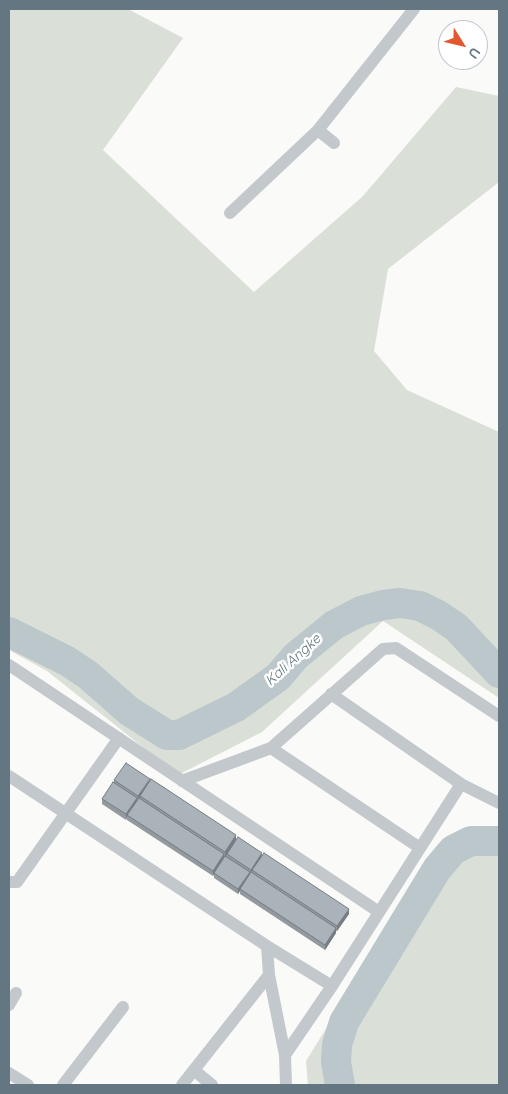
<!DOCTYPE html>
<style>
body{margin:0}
#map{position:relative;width:508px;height:1094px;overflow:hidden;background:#fafaf8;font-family:Quicksand,sans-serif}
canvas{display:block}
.frame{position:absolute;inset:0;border:10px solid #657683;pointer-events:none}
.north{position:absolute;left:438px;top:20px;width:50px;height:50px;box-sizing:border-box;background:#fff;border:1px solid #c1c8cd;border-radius:50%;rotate:126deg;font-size:14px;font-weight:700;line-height:20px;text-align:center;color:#657683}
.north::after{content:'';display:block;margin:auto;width:18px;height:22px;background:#e4572e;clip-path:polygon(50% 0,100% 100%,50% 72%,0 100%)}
</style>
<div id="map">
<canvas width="508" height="1094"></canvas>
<div class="frame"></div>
<div class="north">U</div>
</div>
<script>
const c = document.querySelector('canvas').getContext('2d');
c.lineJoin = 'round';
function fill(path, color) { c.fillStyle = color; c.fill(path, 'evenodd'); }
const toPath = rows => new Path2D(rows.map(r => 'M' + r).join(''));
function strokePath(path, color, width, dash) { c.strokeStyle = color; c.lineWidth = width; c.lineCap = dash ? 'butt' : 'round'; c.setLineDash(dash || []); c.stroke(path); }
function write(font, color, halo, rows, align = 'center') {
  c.font = font + ' Quicksand,sans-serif'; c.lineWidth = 5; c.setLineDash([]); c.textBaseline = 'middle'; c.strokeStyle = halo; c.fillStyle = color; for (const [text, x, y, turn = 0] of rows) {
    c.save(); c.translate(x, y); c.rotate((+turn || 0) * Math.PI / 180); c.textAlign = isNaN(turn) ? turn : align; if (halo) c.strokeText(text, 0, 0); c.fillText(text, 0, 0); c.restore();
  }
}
fill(toPath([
 [9,9,128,9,183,38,103,150,254,292,363,196,456,87,499,96,499,182,388,269,374,351,407,390,499,432,499,698,383,621,262,732,178,775,47,671,9,650],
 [476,827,499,828,499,1085,308,1085,306,1061,427,865]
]), '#dadfd7');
strokePath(toPath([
 [9,632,67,661,88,675,129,711,167,735,179,735,236,707,278,677,296,656,334,625,361,611,383,605,400,603,420,606,438,615,456,627,499,673],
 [340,1085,336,1062,337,1045,344,1022,437,869,453,850,471,841,499,841]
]), '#bbc7cb', 30);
strokePath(toPath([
 [318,130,334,143],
 [230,213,318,130,414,9],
 [9,665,379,912],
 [331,694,461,784,499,803],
 [271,748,420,848],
 [9,776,267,946,269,975,285,1055,286,1085],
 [182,781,271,748,383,649,396,648,499,716],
 [9,882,17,882,119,738],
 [267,946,332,986],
 [9,1005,16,993],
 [285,1055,332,986,461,784],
 [195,1071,212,1085],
 [9,1073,28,1085],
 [63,1085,123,1007],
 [182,1085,269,975]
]), '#c3c8cc', 12);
fill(toPath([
 [114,780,150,782,349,914,337,931,336,931,336,933,325,950,240,894,240,891,238,894,214,878,214,874,213,876,127,820,127,817,126,820,102,804,102,799,114,782]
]), '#929a9f');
fill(toPath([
 [150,779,150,784,140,796,140,798,138,801,138,796],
 [137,798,137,803,127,815,127,817,126,820,126,814],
 [236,835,236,840,225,857,225,852],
 [262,853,262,858,252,870,252,873,251,875,251,870],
 [224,854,224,859,213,876,213,871],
 [250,872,250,877,240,889,240,891,238,894,238,889],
 [349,909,349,914,337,931,337,926],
 [336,928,336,933,325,950,325,945]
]), '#777d82');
const building = toPath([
 [126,763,150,779,138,796,114,780,126,763],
 [151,779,236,835,225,852,140,796,151,779],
 [113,782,137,798,126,814,102,799,113,782],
 [139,798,224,854,213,871,127,815,139,798],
 [238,837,262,853,251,870,227,854,238,837],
 [264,853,349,909,337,926,252,870,264,853],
 [225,856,250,872,238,889,214,873,225,856],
 [251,872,336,928,325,945,240,889,251,872]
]);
fill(building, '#aab3b9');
strokePath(building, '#777d82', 1);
write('italic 14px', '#60757c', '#fff', [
 ["Kali Angke",293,660,-42]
]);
</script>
